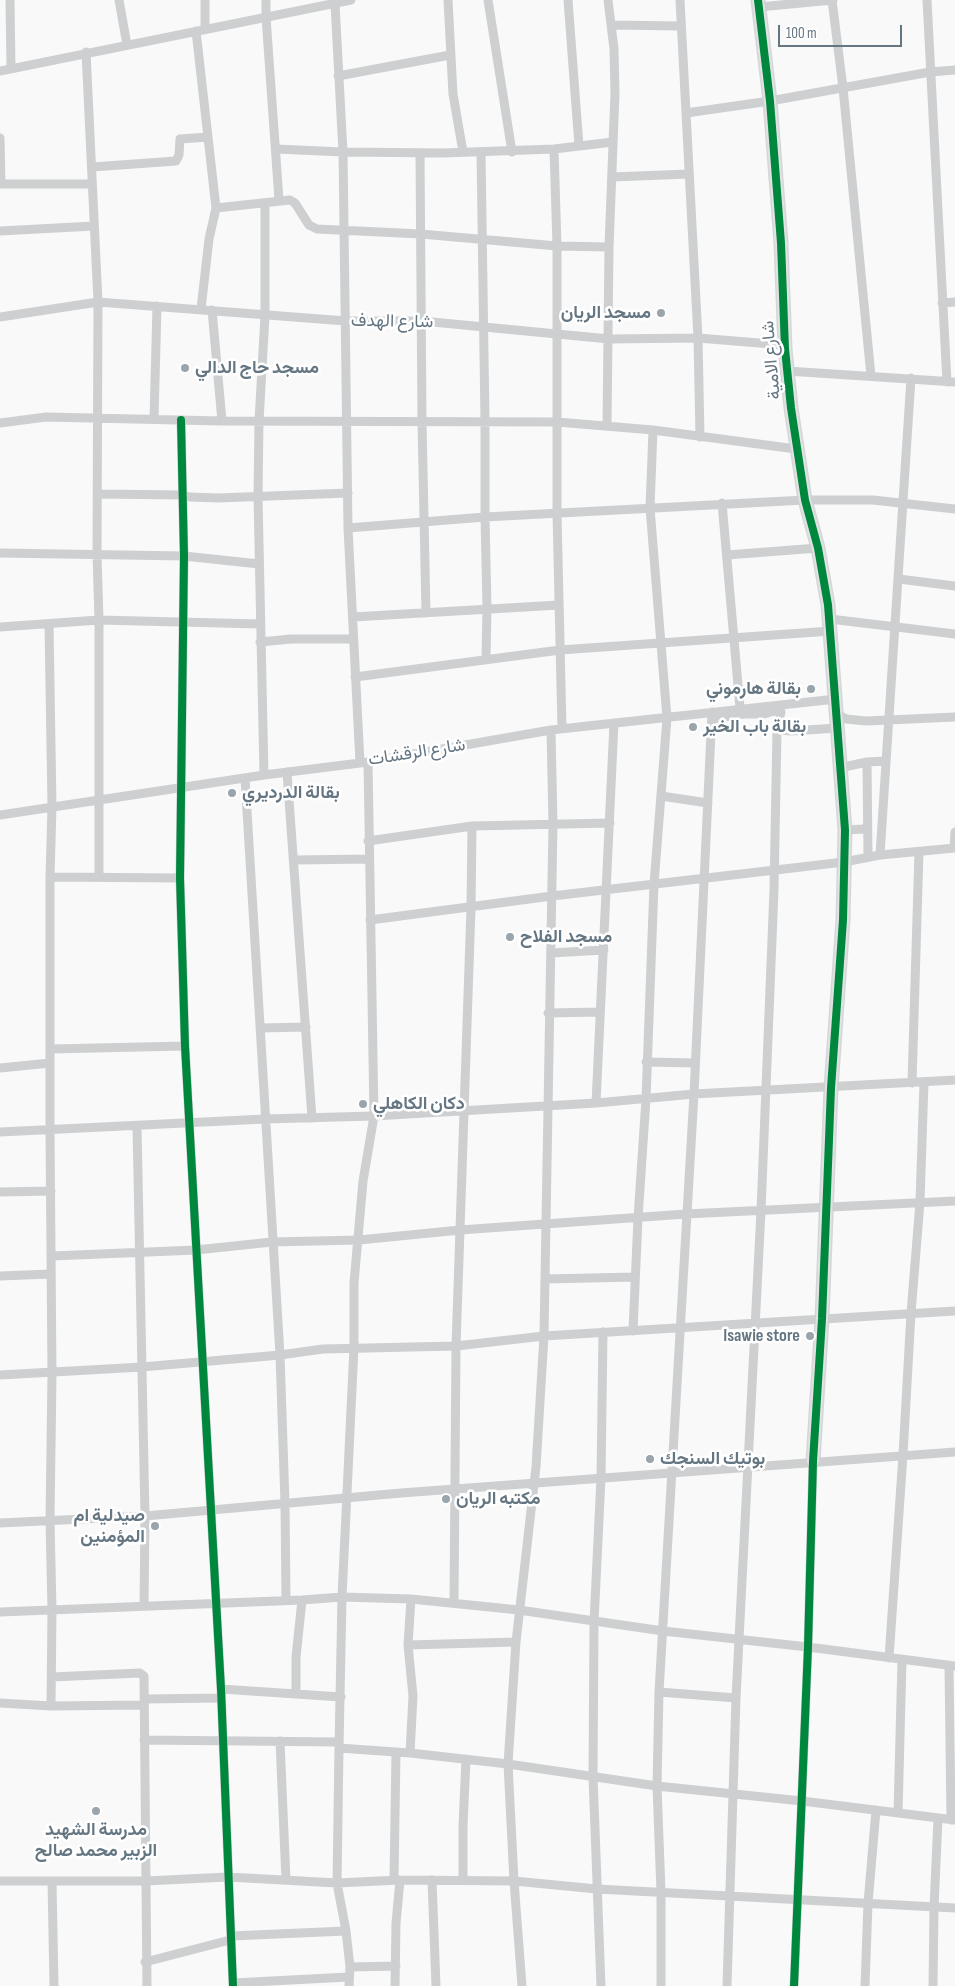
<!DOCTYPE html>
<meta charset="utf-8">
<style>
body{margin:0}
#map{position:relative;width:955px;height:1986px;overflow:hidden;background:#f9f9f9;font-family:"Sofia Sans Condensed",sans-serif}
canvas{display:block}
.scale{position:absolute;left:778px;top:25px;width:124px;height:22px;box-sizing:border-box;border:2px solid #657683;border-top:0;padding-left:6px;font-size:15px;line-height:18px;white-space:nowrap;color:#657683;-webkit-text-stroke:4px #fff;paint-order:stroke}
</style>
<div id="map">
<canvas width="955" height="1986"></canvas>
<div class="scale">100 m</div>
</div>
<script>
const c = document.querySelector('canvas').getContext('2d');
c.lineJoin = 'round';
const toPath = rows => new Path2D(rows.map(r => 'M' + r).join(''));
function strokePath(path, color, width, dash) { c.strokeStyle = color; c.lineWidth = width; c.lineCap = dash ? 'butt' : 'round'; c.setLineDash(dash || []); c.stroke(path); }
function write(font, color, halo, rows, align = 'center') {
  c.font = font + ' "Sofia Sans Condensed",Vazirmatn,sans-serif'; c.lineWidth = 5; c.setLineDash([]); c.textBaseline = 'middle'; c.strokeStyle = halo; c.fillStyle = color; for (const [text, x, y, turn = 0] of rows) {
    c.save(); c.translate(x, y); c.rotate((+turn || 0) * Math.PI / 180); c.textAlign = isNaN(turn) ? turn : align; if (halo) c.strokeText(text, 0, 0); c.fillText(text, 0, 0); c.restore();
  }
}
const secondary = toPath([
 [758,0,770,101,781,243,785,349,791,408,805,500,818,548,828,605,845,830,843,920,831,1088,822,1319,813,1461]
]);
strokePath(secondary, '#d5d6d7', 15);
strokePath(toPath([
 [10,0,11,68],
 [119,0,127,45],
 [205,0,205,29],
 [266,0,266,17,279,200],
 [448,0,453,94,463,152],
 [488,0,512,152],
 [568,0,579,146],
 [680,0,698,338,700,437],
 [832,0,843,88,871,376],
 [927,0,947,382],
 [335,4,343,152,348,528,360,763],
 [759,7,833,0],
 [612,25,680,26],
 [196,31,216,208,209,239,201,309],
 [86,52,98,302,97,554,99,620,99,877],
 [0,71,351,0],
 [338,76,450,55],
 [686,113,770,101,930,72,955,70],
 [0,138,1,184],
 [276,149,343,152,443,153,554,149,613,142],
 [554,149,557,246,557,514,562,729],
 [481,152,485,421,485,517,487,608,486,658],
 [420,153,422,422,426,613],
 [92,167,176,161,179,155,180,139,208,137],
 [612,177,689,174],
 [0,184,92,184],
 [216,208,290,200,295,203,309,225,317,229,421,234,557,246,609,247],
 [0,231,94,226],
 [942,303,955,302],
 [212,310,222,421],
 [0,317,98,302,346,321,422,321,609,339,698,338,784,345],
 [787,371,955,382],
 [154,419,157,306],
 [181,420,184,556,180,878,185,1046,221,1689,233,1986],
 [0,423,46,417,222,421,557,422,653,430,796,449],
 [607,426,609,247,615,93,614,49,608,0],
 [98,494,182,495,190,497,218,498,348,493],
 [722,503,740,708],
 [348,528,485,517,805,500,873,500,955,509],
 [0,553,184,556,259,564],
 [727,555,818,548],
 [899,579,955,586],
 [353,617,559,605],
 [830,619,955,634],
 [49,624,52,807,50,877,50,1131,52,1374,50,1520,52,1610,51,1706],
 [0,627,99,620,260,624],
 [260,642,291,639,353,639],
 [355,677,560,650,831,631],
 [837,714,846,719,866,721,955,717],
 [712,719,744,714,764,714,774,711,781,712,777,730,792,731,837,728],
 [867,762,868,857],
 [839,768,867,762,886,761],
 [287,772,312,1118],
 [264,775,258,497,259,421,265,316,265,204],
 [245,778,280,1355,285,1503,286,1600],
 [661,796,708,803],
 [0,815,264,775,368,762,551,730,836,699],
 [845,830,864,829,867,826],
 [368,841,472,826,610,823],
 [954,848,955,832],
 [880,855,911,378],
 [295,860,369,859],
 [50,877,180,878],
 [370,920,552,896,844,862,880,855,955,848],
 [551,953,604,950],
 [548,1013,600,1012],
 [260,1028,306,1027],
 [51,1049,185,1046],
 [646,1062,695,1063],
 [0,1068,50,1063],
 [912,1083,919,852],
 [596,1103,614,723],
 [137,1127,145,1516,144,1606],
 [0,1132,265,1119,374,1116,596,1103,694,1094,955,1080],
 [0,1192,51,1191],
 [52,1256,196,1250,272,1242,359,1240,460,1230,686,1214,955,1201],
 [0,1276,51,1274],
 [545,1279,635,1277],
 [633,1331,638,1218,646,1099,654,884,667,718,650,508,653,430],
 [0,1375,142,1367,280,1355,323,1349,456,1346,544,1336,955,1311],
 [0,1523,145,1516,401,1493,955,1452],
 [454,1603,456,1346,471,908,472,826],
 [0,1612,302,1600,342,1597,411,1599,519,1610,663,1631,808,1647,955,1666],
 [408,1645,516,1642],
 [889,1658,903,1455,911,1313,920,1202,924,1082],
 [949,1665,951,1820],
 [52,1677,140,1673,144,1676,147,1986],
 [221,1689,341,1697],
 [659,1692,736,1698],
 [296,1693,296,1657,302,1600],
 [144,1699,221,1698],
 [0,1703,51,1706,144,1705],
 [144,1740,339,1742],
 [280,1741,286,1880],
 [339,1748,410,1753,508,1764,657,1786,802,1801,955,1820],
 [410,1753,413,1696,408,1645,411,1599],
 [898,1813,902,1660],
 [463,1879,463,1826,466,1759],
 [394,1880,396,1752],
 [432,1880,436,1986],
 [0,1881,145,1881,228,1877,337,1883,400,1880,514,1881,597,1889,955,1908],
 [52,1881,54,1986],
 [231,1936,346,1931],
 [145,1962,230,1940],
 [350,1967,396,1966],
 [233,1983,348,1977],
 [349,1986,350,1967,346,1931,337,1883,339,1748,342,1597,354,1347,354,1283,363,1181,374,1116,368,762],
 [395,1986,396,1923,400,1880],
 [522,1986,514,1881,508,1764,516,1642,536,1467,544,1336,553,824,551,730],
 [601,1986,593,1777,594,1622,601,1478,603,1332],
 [661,1986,661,1892,657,1786,659,1692,694,1094,712,712],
 [727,1986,736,1698,761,1211,774,890,777,730],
 [794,1986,808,1647,813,1461],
 [865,1986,868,1903,876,1810],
 [933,1986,934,1908,938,1818]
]), '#cecfd0', 9);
strokePath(secondary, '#e1e2e2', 12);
strokePath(toPath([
 [758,0,770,101,781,243,785,349,791,408,805,500,818,548,828,605,845,830,843,920,831,1088,822,1319,813,1461,808,1647,794,1986],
 [181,420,184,556,180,878,185,1046,221,1689,233,1986]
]), '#00873e', 8);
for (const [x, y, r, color] of [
 [661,313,5,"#99a4ac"],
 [185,368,5,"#99a4ac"],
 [811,689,5,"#99a4ac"],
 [693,727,5,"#99a4ac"],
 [232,793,5,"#99a4ac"],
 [510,937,5,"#99a4ac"],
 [363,1104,5,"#99a4ac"],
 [810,1336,5,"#99a4ac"],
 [650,1459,5,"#99a4ac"],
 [446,1499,5,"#99a4ac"],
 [155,1526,5,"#99a4ac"],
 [96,1811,5,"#99a4ac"]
]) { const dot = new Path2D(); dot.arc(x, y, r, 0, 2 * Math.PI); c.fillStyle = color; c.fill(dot); strokePath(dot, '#fff', 2); }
write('bold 18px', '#657683', '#fff', [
 ["مسجد الريان",651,313,"right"],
 ["مسجد حاج الدالي",195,368],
 ["بقالة هارموني",801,689,"right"],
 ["بقالة باب الخير",703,727],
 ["بقالة الدرديري",242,793],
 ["مسجد الفلاح",520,937],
 ["دكان الكاهلي",373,1104],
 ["Isawie store",800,1336,"right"],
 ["بوتيك السنجك",660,1459],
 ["مكتبه الريان",456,1499],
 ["صيدلية ام",145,1516,"right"],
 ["المؤمنين",145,1537,"right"],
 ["مدرسة الشهيد",96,1830,"center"],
 ["الزبير محمد صالح",96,1851,"center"]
], 'left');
write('18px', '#657683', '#fff', [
 ["شارع الهدف",392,322,1],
 ["شارع الامية",772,360,-95],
 ["شارع الرقشات",417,753,-9]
]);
</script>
